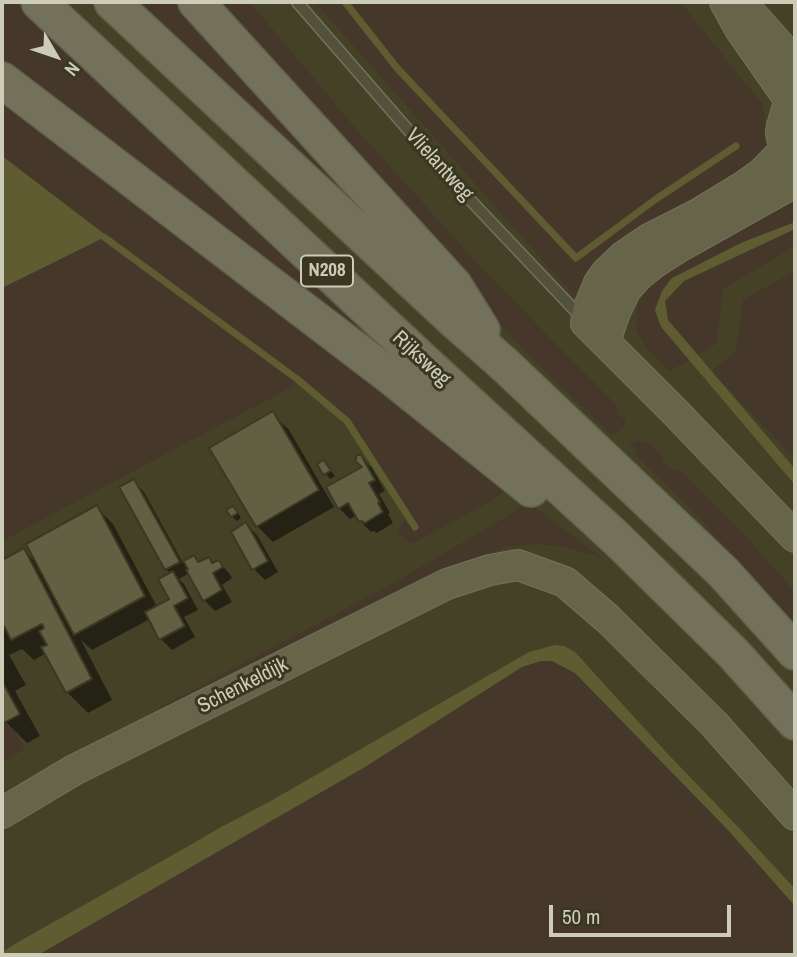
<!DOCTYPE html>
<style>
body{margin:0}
#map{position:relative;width:797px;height:957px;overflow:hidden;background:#444127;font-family:"Archivo Narrow",sans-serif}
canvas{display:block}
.frame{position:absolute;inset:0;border:4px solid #cdccb9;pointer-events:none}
.north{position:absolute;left:21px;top:21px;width:70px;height:70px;-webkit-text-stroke:5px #393720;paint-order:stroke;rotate:129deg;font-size:19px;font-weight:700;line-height:28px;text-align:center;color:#cdccb9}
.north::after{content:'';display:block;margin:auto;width:24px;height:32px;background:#cdccb9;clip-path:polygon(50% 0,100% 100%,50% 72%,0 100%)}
.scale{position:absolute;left:549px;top:905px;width:182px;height:32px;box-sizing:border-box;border:4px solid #cdccb9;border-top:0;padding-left:9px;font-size:21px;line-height:24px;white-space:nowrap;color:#cdccb9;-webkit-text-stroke:5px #393720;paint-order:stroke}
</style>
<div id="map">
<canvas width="797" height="957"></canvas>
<div class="frame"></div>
<div class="north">N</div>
<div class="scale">50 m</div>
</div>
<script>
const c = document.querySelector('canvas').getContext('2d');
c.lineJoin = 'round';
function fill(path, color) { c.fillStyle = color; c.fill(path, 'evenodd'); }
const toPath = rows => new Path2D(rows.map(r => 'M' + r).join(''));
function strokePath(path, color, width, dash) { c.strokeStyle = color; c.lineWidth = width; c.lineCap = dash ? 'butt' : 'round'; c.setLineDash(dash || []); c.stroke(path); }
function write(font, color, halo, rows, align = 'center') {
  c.font = font + ' "Archivo Narrow",sans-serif'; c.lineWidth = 6; c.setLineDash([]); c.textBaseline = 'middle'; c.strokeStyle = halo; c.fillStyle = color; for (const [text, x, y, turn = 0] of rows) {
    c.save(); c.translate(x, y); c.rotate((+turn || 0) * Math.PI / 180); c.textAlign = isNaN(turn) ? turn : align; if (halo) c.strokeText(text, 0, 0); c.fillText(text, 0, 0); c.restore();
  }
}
fill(toPath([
 [2,2,20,2,432,389,174,192,2,58],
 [133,2,177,2,376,211,457,300],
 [204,2,250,2,351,123,486,273,619,408,616,411,626,422,624,428,611,435,523,349],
 [315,2,680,2,761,103,765,116,765,146,762,158,748,173,610,249,576,298],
 [2,96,510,488,489,502,412,544,397,533,406,518,349,424,297,384,2,541,2,288,106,236,2,155],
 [789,197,795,199,795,222,743,242,672,278,662,291,655,310,661,326,690,360,669,371,648,350,636,330,638,305,649,284,661,272],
 [795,229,795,246,723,289,716,344,698,355,667,320,665,301,683,282],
 [795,271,795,460,712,371,736,351,743,300],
 [639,440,648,443,662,457,662,461,674,471,679,468,743,533,795,592,795,627,693,511,635,454,637,451,629,444],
 [528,502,602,558,566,547,537,544,506,547,442,573,159,712,157,709,390,585,506,517],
 [541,661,552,661,575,673,727,829,795,906,795,955,38,955,365,767,522,667],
 [2,709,25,749,2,763]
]), '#46372b');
fill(toPath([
 [2,155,6,159,107,236,6,286,2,265],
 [795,222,795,229,684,281,665,301,668,320,795,469,795,485,661,327,655,310,662,291,672,278,743,242],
 [555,645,564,646,575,652,665,751,740,829,795,889,795,906,727,829,575,673,552,661,541,661,522,667,365,767,38,955,2,955,2,952,20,941,185,848,221,827,269,802,529,652]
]), '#5f5c32');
fill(toPath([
 [272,414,289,430,334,507,273,542,257,526],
 [361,457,372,468,385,491,379,494,390,513,388,514,393,523,377,533,373,531,371,532,360,521,357,515,350,519,339,508,364,467],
 [324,462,335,476,330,479,319,465],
 [133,481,144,492,183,563,194,557,200,563,209,559,214,564,219,562,229,573,232,578,222,585,232,602,215,611,204,600,189,573,179,579,184,584,198,610,184,617,195,637,172,650,161,639,150,619,92,650,81,640,112,700,88,713,67,692,46,653,34,660,22,649,9,655,26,685,15,691,40,736,27,743,6,722,2,715,2,624,4,623,2,619,2,562,24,550,38,565,97,508,113,524,157,607,171,599,171,574,166,569],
 [238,513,241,518,237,521,232,516],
 [246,524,257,535,278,572,265,580,254,569,233,532]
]), '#0007');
strokePath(toPath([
 [345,2,397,68,576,258,656,199,736,146],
 [104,237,297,379,347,421,415,527],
 [2,284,5,282]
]), '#5f5c32', 7);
const building = toPath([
 [273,411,319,490,256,527,209,448,273,411],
 [357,455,361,455,375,480,369,483,380,502,378,503,383,512,365,523,361,521,359,522,348,503,338,509,326,487,362,467,355,461,357,455],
 [324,460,331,471,323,475,317,464,324,460],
 [134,479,180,562,165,570,119,487,134,479],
 [97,505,145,596,74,635,26,544,97,505],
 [233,506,238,513,231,517,226,510,233,506],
 [246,522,268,561,252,570,231,532,246,522],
 [24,548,92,679,66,693,41,647,47,645,39,631,44,628,42,624,11,640,4,626,2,628,2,560,24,548],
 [194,555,198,562,209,557,212,563,219,560,223,567,213,573,222,590,203,601,186,570,188,569,183,561,194,555],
 [173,571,188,598,174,606,185,626,159,640,145,612,169,599,158,579,173,571],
 [2,681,20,714,4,723,2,718,2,681]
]);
fill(building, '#625f43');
strokePath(building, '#3b3922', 2);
const lane = toPath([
 [297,2,456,185,582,318]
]);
const secondary = toPath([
 [725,2,740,29,791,102],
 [738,2,755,18,795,63],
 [795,98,787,109,782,126,781,133,785,150,789,158,795,166],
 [785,150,761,174,741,188,700,213,649,239,624,256,606,273,599,283,589,307,586,323,675,412,795,537],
 [605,341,615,312,626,289,639,275,654,263,679,247,795,182],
 [2,813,74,770,447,584,490,570,518,565,565,582,608,619,714,724,795,815]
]);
const primary = toPath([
 [39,2,422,360,617,539,733,653,795,722],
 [112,2,456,322,505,365,723,572,795,652],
 [196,2,454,285,482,330],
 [2,80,390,376,531,489]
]);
strokePath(lane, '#73725d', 13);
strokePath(secondary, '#73725d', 32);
strokePath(primary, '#5f5e48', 38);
strokePath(lane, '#53513c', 10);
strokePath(secondary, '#66654a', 30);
strokePath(primary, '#73715a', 35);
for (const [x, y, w] of [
 [327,271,52]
]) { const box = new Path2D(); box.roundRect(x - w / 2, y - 15.5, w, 31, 5); c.fillStyle = '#393720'; c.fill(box); strokePath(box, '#cdccb9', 2); }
write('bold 19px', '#cdccb9', null, [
 ["N208",327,271]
]);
write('21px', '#cdccb9', '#393720', [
 ["Vlielantweg",439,165,48],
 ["Rijksweg",421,359,43],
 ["Schenkeldijk",243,686,-27]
]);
</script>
